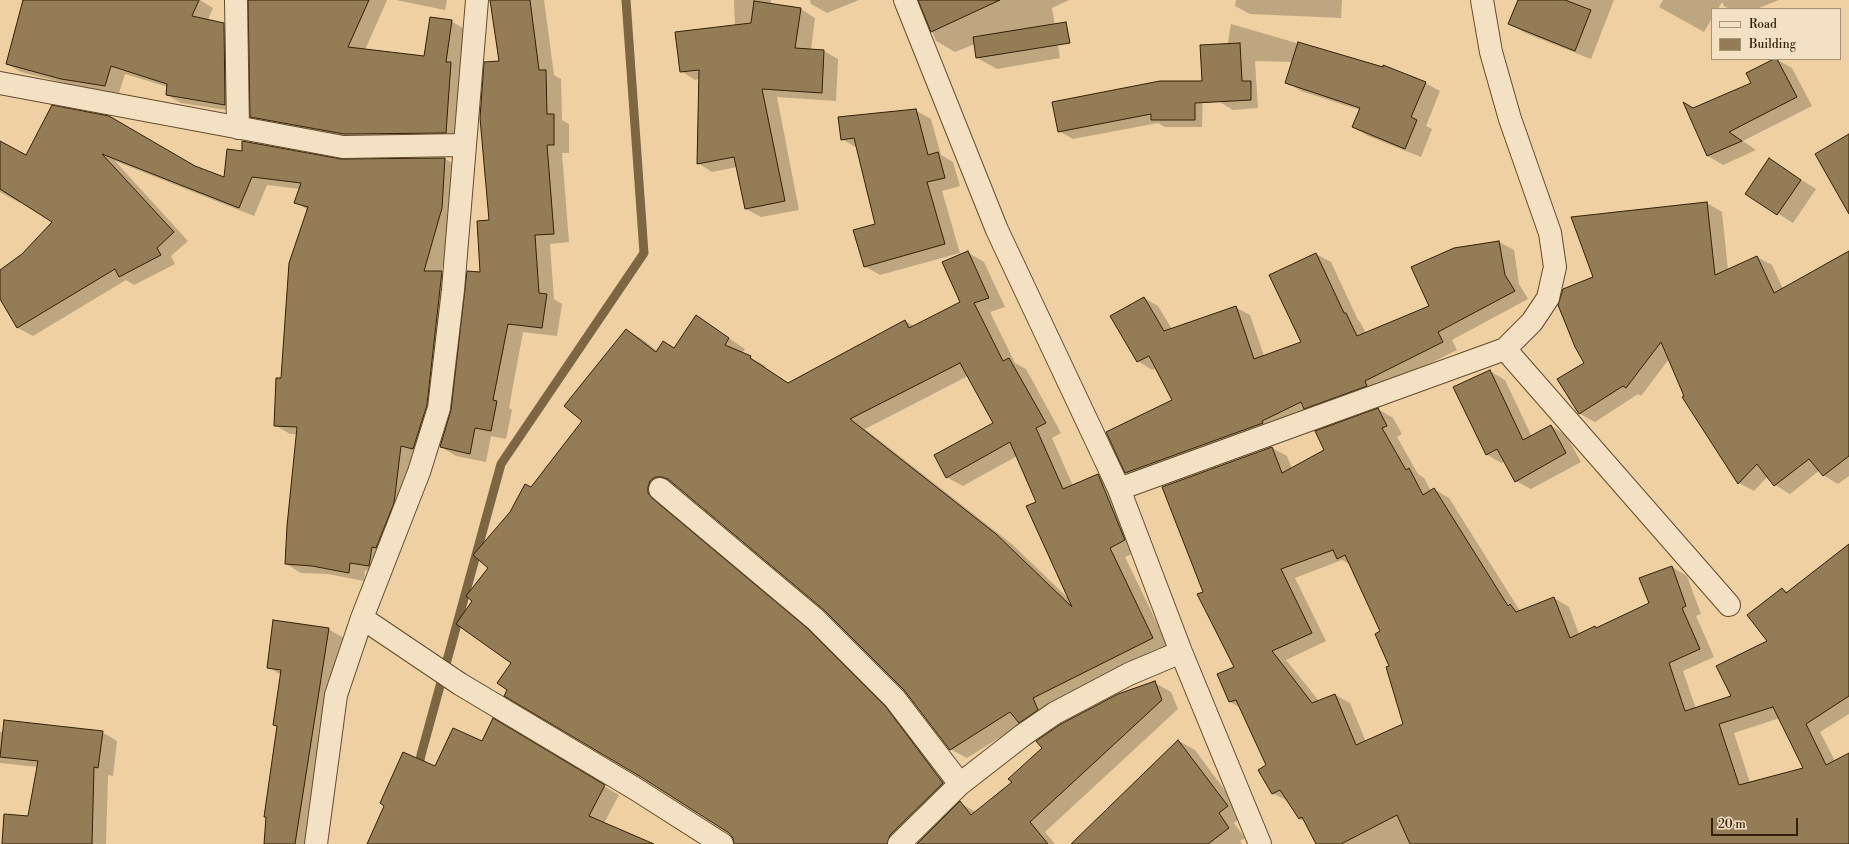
<!DOCTYPE html>
<style>
body{margin:0}
#map{position:relative;width:1849px;height:844px;overflow:hidden;background:#eed0a2;font-family:"Libre Bodoni",serif}
canvas{display:block}
.legend{position:absolute;left:1711px;top:8px;width:130px;height:52px;box-sizing:border-box;background:#f4e0c3;border:1px solid #a79377;margin:0;padding:5px 7px;list-style:none;font-size:12px;color:#332006}
.legend li{display:flex;align-items:center;gap:8px;height:20px}
.legend b{width:20px;border:1px solid #a79377}
.scale{position:absolute;left:1711px;top:818px;width:87px;height:18px;box-sizing:border-box;border:2px solid #332006;border-top:0;padding-left:5px;font-size:12px;line-height:14px;white-space:nowrap;color:#332006;-webkit-text-stroke:3px #f4e0c3;paint-order:stroke}
</style>
<div id="map">
<canvas width="1849" height="844"></canvas>
<ul class="legend">
<li><b style="height:5px;background:#f4e0c3"></b>Road</li>
<li><b style="height:11px;background:#947c57"></b>Building</li>
</ul>
<div class="scale">20 m</div>
</div>
<script>
const c = document.querySelector('canvas').getContext('2d');
c.lineJoin = 'round';
function fill(path, color) { c.fillStyle = color; c.fill(path, 'evenodd'); }
const toPath = rows => new Path2D(rows.map(r => 'M' + r).join(''));
function strokePath(path, color, width, dash) { c.strokeStyle = color; c.lineWidth = width; c.lineCap = dash ? 'butt' : 'round'; c.setLineDash(dash || []); c.stroke(path); }
fill(toPath([
 [24,0,200,0,213,8,208,20,223,24,238,32,239,112,181,103,167,95,168,87,125,74,119,93,76,86,21,72,7,64],
 [250,0,387,0,365,50,425,57,451,21,466,30,460,69,465,71,461,141,359,142,266,125,251,116],
 [396,0,447,0,445,10],
 [491,0,544,0,554,75,561,79,562,120,569,124,569,153,562,153,569,242,550,244,554,299,562,304,557,336,523,332,509,408,512,410,506,439,491,436,486,462,456,456,441,447,452,410,481,273,490,221,500,62],
 [734,0,771,0,771,4,801,9,815,18,811,50,824,51,838,59,836,101,777,97,799,210,761,217,746,209,737,167,712,172,698,163,699,79,695,80,681,71,735,26],
 [810,0,859,0,827,13,811,4],
 [920,0,1069,0,1052,8,1060,58,997,69,977,58,975,44,955,52,936,41],
 [1236,0,1342,0,1341,18,1250,14,1235,6],
 [1519,0,1614,0,1591,59,1525,33,1510,24],
 [1663,0,1779,0,1756,9,1729,9,1724,6,1722,2,1718,9,1712,9,1712,18,1704,32,1659,7],
 [1231,24,1383,68,1425,83,1440,91,1426,126,1432,129,1421,157,1368,136,1353,127,1360,110,1301,91,1286,82,1293,62,1255,61,1258,108,1233,110,1218,101],
 [1776,59,1792,68,1812,106,1743,141,1756,150,1723,165,1708,156,1685,104,1693,109,1753,83],
 [1203,90,1202,127,1165,127,1158,123,1073,139,1059,131],
 [52,106,225,179,341,160,445,159,460,167,457,217,441,272,457,281,441,414,384,574,365,570,364,581,328,574,301,573,286,564,297,434,290,434,275,425,308,210,295,202,300,189,267,185,254,216,115,161,188,241,171,256,175,264,134,285,126,280,33,336,18,328,0,297,0,275,23,254,54,222,21,201,20,203,0,192,0,142,27,157],
 [915,110,931,119,941,155,953,162,960,186,942,191,960,253,880,275,864,266,876,224,857,148,842,139],
 [1784,169,1816,189,1793,223,1747,194],
 [1707,203,1722,212,1728,270,1757,257,1772,265,1783,289,1849,294,1849,476,1838,484,1823,475,1820,470,1790,494,1775,485,1768,476,1754,491,1739,483,1684,398,1685,397,1669,359,1641,396,1638,394,1595,422,1580,414,1558,380,1585,363,1594,277],
 [1499,242,1514,250,1519,284,1528,299,1452,340,1457,350,1379,389,1141,481,1126,473,1107,433,1174,401,1156,368,1152,370,1138,361,1144,298,1158,306,1172,329,1235,307,1250,315,1264,356,1302,343,1316,254,1331,262,1358,320,1360,322,1366,333,1430,307,1455,249],
 [967,252,984,262,1005,307,990,312,1015,363,1026,369,1061,433,1052,438,1073,486,1098,475,1114,484,1141,550,1125,557,1169,648,1023,723,967,758,950,749,905,690,824,609,677,486,673,486,902,718,959,793,907,844,747,844,508,689,513,663,474,601,489,567,531,488,584,420,626,330,642,339,658,352,674,349,696,316,745,349,742,353,766,366,765,368,789,384,905,321,914,326,962,302],
 [968,376,995,424,946,477,963,486,1017,456,1037,502,1069,599,1013,545,865,429],
 [1490,371,1505,380,1532,437,1551,426,1566,435,1581,462,1531,489,1516,481,1505,461,1501,463,1486,454],
 [1378,409,1393,418,1402,434,1397,437,1418,474,1424,478,1431,491,1434,489,1449,498,1520,611,1554,598,1569,607,1579,634,1595,627,1598,629,1650,604,1672,567,1687,576,1701,614,1696,616,1714,657,1683,671,1696,709,1733,697,1769,641,1783,589,1788,592,1849,550,1849,714,1820,732,1835,761,1849,754,1849,844,1317,844,1306,822,1300,819,1288,801,1272,793,1267,766,1241,708,1230,702,1235,668,1204,592,1272,448,1287,456,1292,469,1326,451],
 [1342,560,1351,565,1381,632,1404,724,1366,742,1350,703,1335,695,1319,701,1286,660,1326,641,1295,578],
 [1780,718,1805,768,1750,783,1734,733],
 [328,629,344,638,320,844,265,844,267,818,265,817,278,727,274,725,281,675,268,667],
 [1155,683,1171,692,1178,709,1045,832,1055,844,918,844,960,803,976,812],
 [508,728,619,795,604,823,652,844,368,844,435,768],
 [0,732,102,732,117,741,113,776,108,775,106,844,3,844,29,817,38,767,0,763],
 [1179,741,1195,750,1244,816,1234,823,1245,838,1240,841,1242,844,1072,844]
]), '#0003');
strokePath(toPath([
 [418,771,421,755,501,464,644,253,626,0]
]), '#7d6644', 9);
const building = toPath([
 [23,0,199,0,192,16,224,23,225,105,166,95,167,84,111,66,105,86,61,79,6,64,23,0],
 [248,0,369,0,348,47,424,56,430,17,452,20,446,62,451,62,446,133,344,134,250,117,248,0],
 [490,0,530,0,539,70,546,70,547,114,554,114,554,145,547,145,554,234,535,235,539,293,547,294,542,328,508,324,493,400,497,401,491,431,475,428,470,454,440,447,451,410,467,271,480,272,477,221,489,220,480,118,484,62,499,61,490,0],
 [918,0,1000,0,931,32,918,0],
 [1518,0,1565,0,1591,10,1575,51,1508,24,1518,0],
 [754,1,801,8,795,48,824,50,822,93,762,89,785,201,745,209,734,157,697,164,699,70,680,72,675,32,751,23,754,1],
 [1066,22,1070,43,976,58,973,37,1066,22],
 [1298,42,1383,67,1383,65,1426,82,1411,117,1417,120,1405,149,1352,127,1360,108,1285,83,1298,42],
 [1240,43,1242,81,1251,81,1251,100,1195,103,1195,120,1151,120,1151,114,1058,132,1052,102,1160,81,1202,81,1200,45,1240,43],
 [1774,59,1777,59,1797,97,1729,132,1742,141,1707,156,1683,102,1693,108,1751,83,1746,73,1774,59],
 [52,105,109,116,195,166,224,177,227,149,242,151,242,141,341,159,445,158,442,208,424,271,442,271,427,405,413,449,401,446,394,503,376,548,372,547,369,566,350,563,349,573,312,566,285,564,287,526,297,427,274,426,276,378,281,378,289,263,308,207,294,203,301,183,252,177,239,208,102,154,174,232,157,248,161,255,119,277,115,269,17,328,0,299,0,270,22,254,52,222,0,189,0,141,26,155,52,105],
 [916,109,928,155,938,152,945,178,927,182,945,244,864,267,853,230,875,224,854,138,841,140,838,117,916,109],
 [1849,134,1849,214,1815,154,1849,134],
 [1769,158,1801,180,1777,215,1745,194,1769,158],
 [1707,202,1715,275,1757,256,1774,293,1849,251,1849,456,1823,476,1809,459,1774,486,1757,464,1738,484,1682,397,1684,396,1661,342,1626,388,1623,386,1579,414,1557,379,1584,363,1575,347,1558,305,1563,289,1593,277,1571,217,1707,202],
 [1499,241,1505,275,1515,291,1438,332,1443,342,1365,381,1367,386,1304,409,1301,402,1262,421,1263,423,1125,473,1106,432,1172,400,1149,356,1137,362,1110,316,1144,297,1164,331,1236,306,1254,359,1301,342,1269,275,1316,253,1344,313,1346,313,1357,336,1429,306,1411,267,1454,248,1499,241],
 [968,251,989,298,974,303,1003,361,1009,358,1046,423,1036,428,1063,489,1098,474,1125,540,1110,548,1153,638,1033,698,1038,710,1019,723,1010,712,950,750,904,690,824,610,668,479,662,477,655,477,650,481,648,487,648,493,652,498,807,628,886,707,943,783,890,835,887,844,734,844,733,838,729,833,641,777,504,696,507,690,497,683,511,663,456,624,472,601,466,596,488,568,473,555,510,512,525,484,531,487,582,421,564,406,626,329,656,352,663,341,674,348,696,315,729,338,725,345,751,356,750,358,788,383,905,320,909,328,960,302,942,262,968,251],
 [960,363,993,423,934,455,946,478,1010,442,1036,502,1026,506,1072,607,996,534,850,419,960,363],
 [1490,370,1523,440,1551,425,1566,453,1515,482,1497,449,1486,455,1453,387,1490,370],
 [1378,408,1387,426,1382,428,1406,470,1409,468,1423,495,1434,488,1508,606,1510,604,1516,612,1554,597,1570,638,1595,626,1596,628,1649,603,1639,578,1672,566,1686,606,1682,608,1700,649,1669,663,1685,711,1731,696,1716,666,1767,641,1747,615,1782,588,1786,593,1849,544,1849,696,1806,724,1826,765,1849,753,1849,844,1410,844,1397,815,1341,844,1316,844,1302,817,1299,819,1280,790,1272,794,1258,770,1266,765,1236,700,1229,702,1217,674,1234,667,1197,594,1203,592,1162,487,1272,447,1282,473,1324,450,1315,431,1378,408],
 [1333,550,1337,559,1345,555,1380,631,1375,634,1389,666,1386,667,1403,724,1356,745,1335,694,1312,703,1272,651,1312,633,1281,569,1333,550],
 [1773,707,1803,768,1739,785,1719,724,1773,707],
 [273,620,329,628,295,844,264,844,266,817,264,817,277,726,273,725,281,670,267,668,273,620],
 [1155,681,1162,700,1030,822,1048,844,917,844,960,801,971,815,1012,782,1008,779,1042,748,1036,741,1061,724,1118,694,1155,681],
 [493,718,605,785,589,816,654,844,367,844,384,806,380,803,403,752,435,766,453,728,482,741,493,718],
 [4,720,103,731,98,768,94,767,92,844,2,844,4,814,28,816,38,761,0,757,4,720],
 [1178,740,1228,806,1219,813,1229,828,1208,844,1071,844,1178,740]
]);
fill(building, '#947c57');
strokePath(building, '#332006', 1);
const minor = toPath([
 [236,0,238,128],
 [905,0,997,230,1119,489,1181,652,1260,844],
 [0,83,343,147,464,145],
 [1505,349,1729,605],
 [660,489,815,619,895,699,960,784],
 [1119,489,1505,349,1532,322,1548,298,1555,267,1550,233,1510,119,1491,52,1482,0],
 [362,618,460,684,634,788,722,844],
 [316,844,336,695,362,618,419,472,439,408,453,290,477,0],
 [899,844,960,784,1023,735,1055,713,1129,674,1181,652]
]);
strokePath(minor, '#624c2d', 24);
strokePath(minor, '#f4e0c3', 22);
</script>
